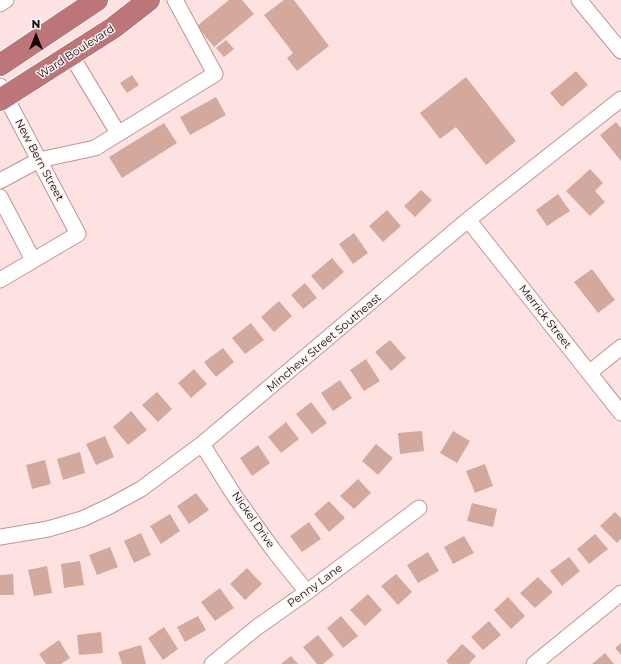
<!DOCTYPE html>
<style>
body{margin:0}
#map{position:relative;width:621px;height:664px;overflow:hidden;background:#fee2e2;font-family:Montserrat,sans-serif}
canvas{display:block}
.north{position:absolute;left:16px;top:16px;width:40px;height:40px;-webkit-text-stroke:3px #fef4f4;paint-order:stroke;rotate:0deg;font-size:11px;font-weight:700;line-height:16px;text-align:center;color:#150708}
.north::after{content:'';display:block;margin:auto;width:14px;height:18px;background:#150708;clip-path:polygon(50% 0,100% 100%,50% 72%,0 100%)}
</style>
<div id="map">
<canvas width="621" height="664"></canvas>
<div class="north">N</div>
</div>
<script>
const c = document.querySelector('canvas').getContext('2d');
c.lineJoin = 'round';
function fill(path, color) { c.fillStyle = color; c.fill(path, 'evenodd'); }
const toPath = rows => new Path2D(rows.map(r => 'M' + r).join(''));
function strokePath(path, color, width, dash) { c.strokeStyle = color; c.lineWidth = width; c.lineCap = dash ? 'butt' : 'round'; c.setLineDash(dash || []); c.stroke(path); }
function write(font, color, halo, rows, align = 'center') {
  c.font = font + ' Montserrat,sans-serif'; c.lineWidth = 3; c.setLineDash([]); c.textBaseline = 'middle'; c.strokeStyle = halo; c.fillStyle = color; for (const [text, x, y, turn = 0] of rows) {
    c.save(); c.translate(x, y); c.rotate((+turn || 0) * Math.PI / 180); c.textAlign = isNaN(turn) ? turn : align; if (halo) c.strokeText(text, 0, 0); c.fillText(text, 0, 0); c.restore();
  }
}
fill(toPath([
 [229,0,242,0,254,14,214,47,197,26],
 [284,0,294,0,329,46,297,71,287,58,293,53,264,15],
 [226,40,234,49,224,57,216,48],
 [576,71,588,85,562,107,550,93],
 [132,75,139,85,127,93,120,83],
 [466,77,516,141,486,165,456,127,440,139,420,113],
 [216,97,226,115,190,135,180,117],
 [616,122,621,128,621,161,600,135],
 [164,123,177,143,122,178,109,157],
 [590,169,603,183,595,191,605,202,590,216,566,191],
 [421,190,432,200,415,217,404,206],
 [558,194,570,211,547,226,536,210],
 [387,210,401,226,383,242,369,226],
 [354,233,368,253,353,264,339,244],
 [332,258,344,272,323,290,311,276],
 [592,269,615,300,598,313,574,282],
 [305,283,317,298,303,309,291,295],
 [279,301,292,316,274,332,261,317],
 [251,323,264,340,245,354,232,338],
 [390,340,406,358,391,371,375,352],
 [223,348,234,362,216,377,204,362],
 [366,359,380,381,364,391,350,370],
 [194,369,207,384,191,398,178,383],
 [340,380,352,398,333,411,321,393],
 [157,392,172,409,158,422,142,405],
 [311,402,327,423,312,434,296,414],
 [131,411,147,430,128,445,113,427],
 [286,422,299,439,281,453,268,437],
 [422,431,424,451,400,454,398,433],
 [453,431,470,441,457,463,440,453],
 [105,436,114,457,96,465,86,444],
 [376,444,393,458,378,475,362,461],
 [258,445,270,463,252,476,240,458],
 [80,452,85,473,63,480,57,459],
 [45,460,51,484,32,489,26,465],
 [485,464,493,486,475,493,466,471],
 [358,479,371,493,354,509,340,496],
 [196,493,209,510,189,524,177,506],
 [329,501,345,518,329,532,314,514],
 [472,503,497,509,493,527,467,521],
 [615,512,621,518,621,539,617,543,600,526],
 [170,514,180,531,161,544,150,526],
 [309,522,321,539,302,552,290,536],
 [141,533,151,555,134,563,124,541],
 [595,534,608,549,589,564,577,549],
 [464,536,474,553,453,564,444,547],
 [110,547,118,567,97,575,89,555],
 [428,552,439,571,418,583,407,565],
 [569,557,580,571,562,586,550,571],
 [80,561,84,585,64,588,61,564],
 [47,566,52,593,34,596,28,570],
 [247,568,262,584,245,600,230,584],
 [13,574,14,595,0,595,0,575],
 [396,574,412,592,398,605,381,586],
 [538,577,553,592,535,608,520,593],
 [220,588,234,608,215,621,201,602],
 [368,594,382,610,365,626,350,610],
 [508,597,525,616,511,629,494,610],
 [198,616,206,630,185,642,177,627],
 [341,616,358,636,343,648,327,628],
 [489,621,501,635,483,650,471,637],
 [164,627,178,649,163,660,148,638],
 [101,632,103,653,79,655,77,635],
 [318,635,334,655,323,664,317,664,303,647],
 [59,640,70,658,61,664,46,664,39,654],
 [621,643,621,655,615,648],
 [462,644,476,656,469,664,449,664,446,661],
 [141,645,146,664,122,664,118,652],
 [605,653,614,664,592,664],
 [291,656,298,664,281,664]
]), '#d3a99d');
const minor = toPath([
 [579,0,621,51],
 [0,4,6,0],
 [71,55,118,133],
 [0,86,78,234,0,280],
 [0,181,39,160,95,148,215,74,175,0],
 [0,197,33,260],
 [469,221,621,413],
 [589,373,621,347],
 [202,444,234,495,274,551,307,592],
 [0,537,48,529,82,519,110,506,141,489,202,444,469,219,621,99],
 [212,664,256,628,307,592,419,508],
 [534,664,621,593]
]);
const highway = toPath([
 [0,65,97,0],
 [0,100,113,28,149,0]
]);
strokePath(minor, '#bf9495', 17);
strokePath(highway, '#fff', 24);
strokePath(minor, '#fff', 15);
strokePath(highway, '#bc7579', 22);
write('11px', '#150708', '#fef4f4', [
 ["Ward Boulevard",76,52,-33],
 ["New Bern Street",39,160,62],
 ["Merrick Street",545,317,52],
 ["Minchew Street Southeast",324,343,-40],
 ["Nickel Drive",253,520,55],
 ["Penny Lane",315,586,-36]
]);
</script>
